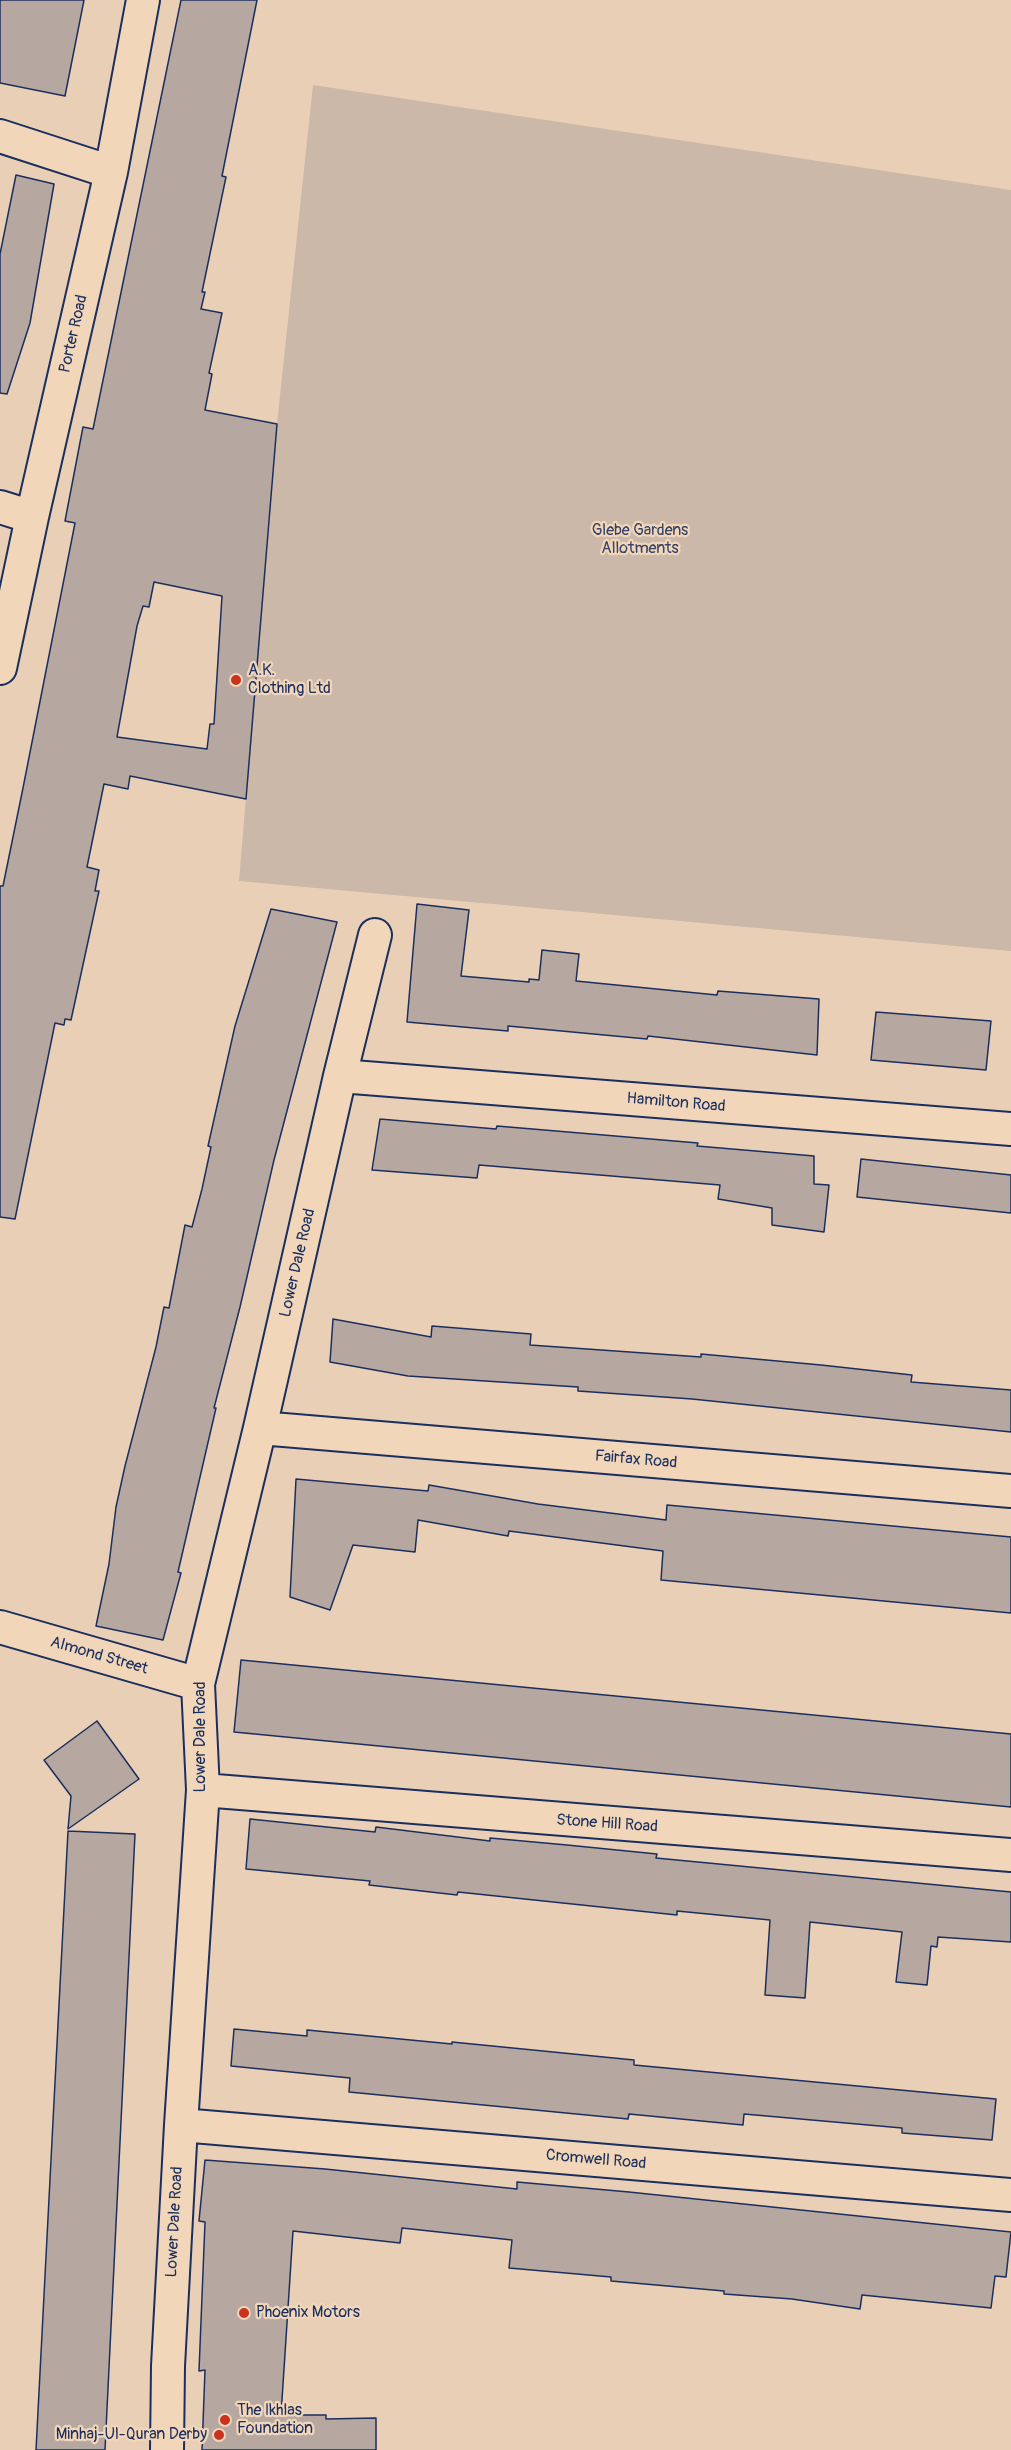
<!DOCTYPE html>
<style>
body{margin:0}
canvas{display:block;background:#e9cfb5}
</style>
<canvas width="1011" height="2450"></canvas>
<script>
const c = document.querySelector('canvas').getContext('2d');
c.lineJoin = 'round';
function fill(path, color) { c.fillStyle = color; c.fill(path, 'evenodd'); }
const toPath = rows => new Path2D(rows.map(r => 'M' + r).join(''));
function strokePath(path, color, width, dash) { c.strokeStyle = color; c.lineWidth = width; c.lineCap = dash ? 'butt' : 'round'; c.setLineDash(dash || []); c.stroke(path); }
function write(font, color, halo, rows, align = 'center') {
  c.font = font + ' Pangolin,sans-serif'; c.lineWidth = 4.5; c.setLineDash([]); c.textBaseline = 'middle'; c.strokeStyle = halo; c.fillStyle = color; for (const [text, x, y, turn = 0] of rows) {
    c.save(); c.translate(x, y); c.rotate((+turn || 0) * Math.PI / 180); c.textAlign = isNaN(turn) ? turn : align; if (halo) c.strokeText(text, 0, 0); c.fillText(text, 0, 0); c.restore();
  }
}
fill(toPath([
 [313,85,1011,190,1011,951,239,881,277,424]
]), '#cbb8a9');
const building = toPath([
 [0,0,84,0,65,96,0,83,0,0],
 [181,0,257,0,222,176,226,177,202,292,205,292,201,309,222,313,209,373,212,374,205,410,277,424,246,799,130,776,128,789,104,784,87,867,99,870,95,891,99,891,71,1020,65,1019,64,1025,55,1023,15,1219,0,1217,0,886,3,886,23,788,75,523,65,521,83,427,93,429,181,0],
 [154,582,222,596,214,724,210,724,207,749,117,737,137,626,143,606,149,607,154,582],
 [16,175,54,184,30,323,7,394,0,393,0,254,16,175],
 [417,904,469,910,461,976,529,982,529,979,539,980,542,950,579,954,576,981,717,995,718,991,819,999,817,1055,648,1036,647,1039,508,1026,508,1031,407,1022,417,904],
 [271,909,337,922,274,1160,240,1307,214,1408,216,1408,178,1572,181,1573,163,1640,96,1626,109,1564,116,1507,125,1466,156,1347,164,1307,169,1308,185,1225,192,1227,202,1189,211,1147,208,1146,235,1026,271,909],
 [876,1012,991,1021,986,1070,871,1060,876,1012],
 [380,1119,496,1129,497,1126,698,1143,697,1146,814,1156,814,1184,829,1185,824,1232,772,1225,772,1208,718,1199,720,1185,479,1165,477,1178,372,1170,380,1119],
 [861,1159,1011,1175,1011,1213,857,1197,861,1159],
 [333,1319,431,1337,432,1326,531,1334,530,1345,701,1357,701,1354,821,1365,912,1375,911,1382,1011,1390,1011,1432,692,1399,578,1391,578,1387,408,1376,330,1362,333,1319],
 [296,1479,428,1491,429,1485,538,1504,666,1520,667,1505,1011,1537,1011,1613,661,1580,663,1551,509,1531,508,1536,418,1520,415,1552,353,1545,330,1610,290,1597,296,1479],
 [241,1660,1011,1734,1011,1807,234,1732,241,1660],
 [97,1721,139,1779,68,1829,71,1796,44,1760,97,1721],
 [250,1819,375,1832,376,1827,490,1841,490,1838,567,1845,657,1854,656,1858,1011,1892,1011,1942,938,1937,937,1947,931,1946,927,1985,896,1982,902,1932,810,1922,805,1998,765,1995,770,1920,677,1911,677,1915,458,1892,457,1895,369,1885,370,1881,246,1869,250,1819],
 [68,1831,135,1834,105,2450,36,2450,68,1831],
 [234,2029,307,2036,307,2030,452,2044,452,2042,634,2060,634,2065,996,2099,992,2140,902,2133,902,2128,744,2114,743,2125,629,2114,628,2119,349,2092,350,2078,231,2066,234,2029],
 [205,2160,325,2169,517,2189,517,2182,629,2192,1011,2232,1006,2277,995,2276,991,2308,862,2295,860,2309,792,2299,724,2294,724,2291,611,2281,611,2277,509,2268,512,2240,402,2228,400,2243,293,2231,281,2415,326,2415,326,2419,376,2418,376,2450,202,2450,205,2370,199,2371,205,2222,199,2221,205,2160]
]);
fill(building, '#b6a8a0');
strokePath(building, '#1b2f5e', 1.5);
const street = toPath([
 [0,136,111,172],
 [0,507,32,517],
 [0,668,32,517,111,172,143,0],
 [340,1076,1011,1129],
 [260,1428,1011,1491],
 [0,1627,198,1684],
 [203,1790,1011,1855],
 [181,2125,1011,2195],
 [167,2450,168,2366,181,2125,203,1790,198,1684,260,1428,340,1076,375,935]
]);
strokePath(street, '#1b2f5e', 36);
strokePath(street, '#f2d6b9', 32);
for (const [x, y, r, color] of [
 [236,680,6,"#c8321e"],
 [244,2313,6,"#c8321e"],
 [225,2420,6,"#c8321e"],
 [219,2435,6,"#c8321e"]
]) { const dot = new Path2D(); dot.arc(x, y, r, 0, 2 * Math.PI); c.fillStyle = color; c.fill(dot); strokePath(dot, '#f2d6b9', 2); }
write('16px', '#1b2f5e', '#f2d6b9', [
 ["Porter Road",74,334,-77],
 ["Hamilton Road",676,1103,5],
 ["Lower Dale Road",298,1263,-77],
 ["Fairfax Road",636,1460,5],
 ["Almond Street",99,1656,16],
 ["Lower Dale Road",201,1737,-90],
 ["Stone Hill Road",607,1824,4],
 ["Cromwell Road",596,2160,5],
 ["Lower Dale Road",175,2222,-87]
]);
write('16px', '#354469', '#f2d6b9', [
 ["Glebe Gardens",640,531],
 ["Allotments",640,549]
]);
write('16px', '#1b2f5e', '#f2d6b9', [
 ["A.K.",248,671],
 ["Clothing Ltd",248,689],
 ["Phoenix Motors",256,2313],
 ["The Ikhlas",237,2411],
 ["Foundation",237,2429],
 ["Minhaj-Ul-Quran Derby",207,2435,"right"]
], 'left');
</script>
